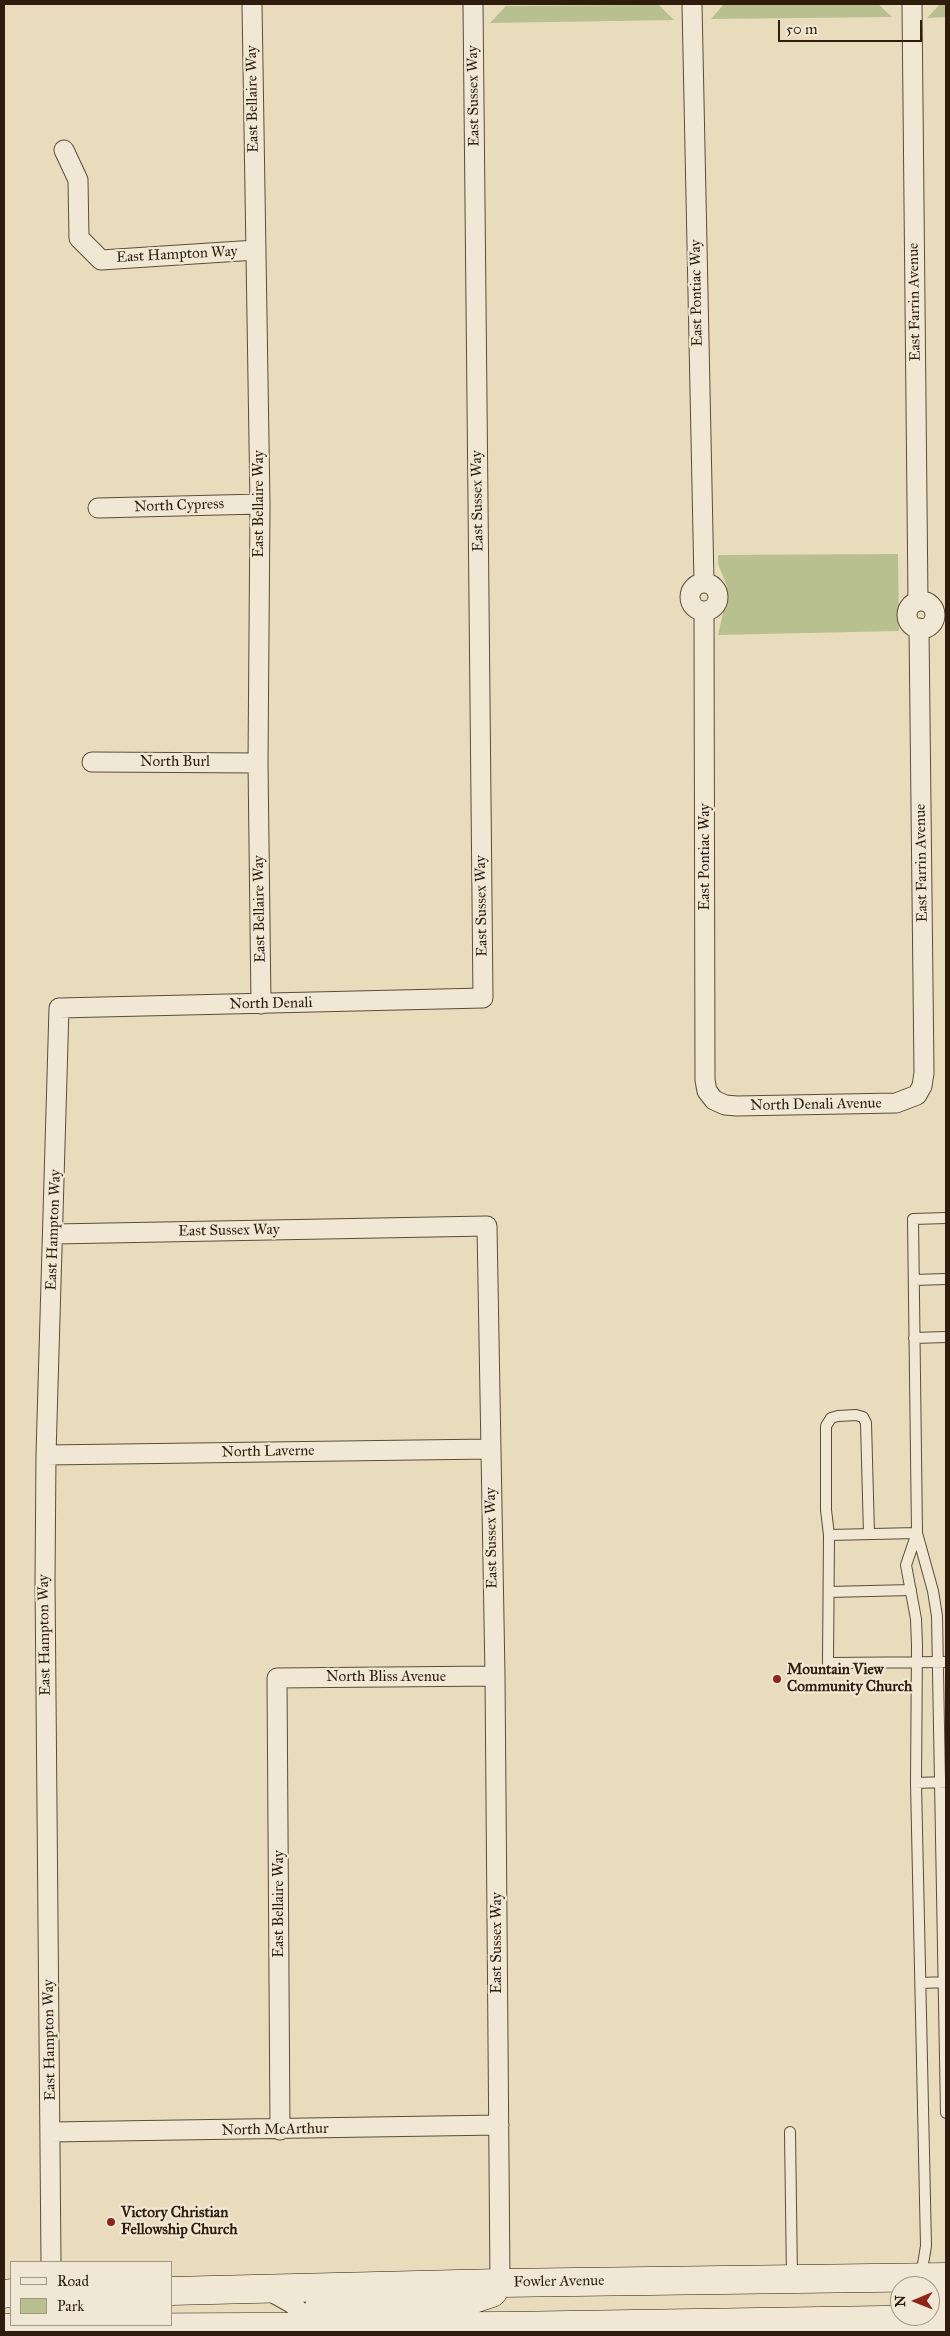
<!DOCTYPE html>
<style>
body{margin:0}
#map{position:relative;width:950px;height:2336px;overflow:hidden;background:#e8dcbd;font-family:"IM FELL Great Primer",serif}
canvas{display:block}
.frame{position:absolute;inset:0;border:5px solid #2e1d0c;pointer-events:none}
.legend{position:absolute;left:10px;top:2261px;width:162px;height:65px;box-sizing:border-box;background:#f0e8d4;border:1px solid #a29784;margin:0;padding:6px 9px;list-style:none;font-size:15px;color:#2e1d0c}
.legend li{display:flex;align-items:center;gap:10px;height:25px}
.legend b{width:25px;border:1px solid #a29784}
.north{position:absolute;left:890px;top:2276px;width:50px;height:50px;box-sizing:border-box;background:#f0e8d4;border:1px solid #a29784;border-radius:50%;rotate:269deg;font-size:14px;font-weight:700;line-height:20px;text-align:center;color:#2e1d0c}
.north::after{content:'';display:block;margin:auto;width:18px;height:22px;background:#8f2418;clip-path:polygon(50% 0,100% 100%,50% 72%,0 100%)}
.scale{position:absolute;left:778px;top:20px;width:144px;height:22px;box-sizing:border-box;border:2px solid #2e1d0c;border-top:0;padding-left:6px;font-size:15px;line-height:18px;white-space:nowrap;color:#2e1d0c;-webkit-text-stroke:4px #f0e8d4;paint-order:stroke}
</style>
<div id="map">
<canvas width="950" height="2336"></canvas>
<div class="frame"></div>
<ul class="legend">
<li><b style="height:6px;background:#f0e8d4"></b>Road</li>
<li><b style="height:14px;background:#b8c08f"></b>Park</li>
</ul>
<div class="north">N</div>
<div class="scale">50 m</div>
</div>
<script>
const c = document.querySelector('canvas').getContext('2d');
c.lineJoin = 'round';
function fill(path, color) { c.fillStyle = color; c.fill(path, 'evenodd'); }
const toPath = rows => new Path2D(rows.map(r => 'M' + r).join(''));
function strokePath(path, color, width, dash) { c.strokeStyle = color; c.lineWidth = width; c.lineCap = dash ? 'butt' : 'round'; c.setLineDash(dash || []); c.stroke(path); }
function write(font, color, halo, rows, align = 'center') {
  c.font = font + ' "IM FELL Great Primer",serif'; c.lineWidth = 4.5; c.setLineDash([]); c.textBaseline = 'middle'; c.strokeStyle = halo; c.fillStyle = color; for (const [text, x, y, turn = 0] of rows) {
    c.save(); c.translate(x, y); c.rotate((+turn || 0) * Math.PI / 180); c.textAlign = isNaN(turn) ? turn : align; if (halo) c.strokeText(text, 0, 0); c.fillText(text, 0, 0); c.restore();
  }
}
fill(toPath([
 [724,4,878,4,892,17,711,19],
 [940,4,946,4,946,17,927,18],
 [659,5,674,20,490,23,506,6],
 [898,554,899,631,718,635,727,596,727,586,718,564,718,555]
]), '#b8c08f');
const lane = toPath([
 [946,1218,913,1219,917,1533,933,1591,937,1616,946,2113],
 [914,1280,946,1279],
 [914,1338,946,1337],
 [917,1533,906,1565,916,1619,917,1645,916,1783,926,2246,921,2276],
 [917,1533,829,1535,828,1663,946,1662],
 [829,1535,826,1510,826,1426,831,1418,838,1416,856,1415,863,1417,866,1423,869,1534],
 [829,1592,911,1590],
 [916,1783,945,1782],
 [921,1983,945,1982],
 [790,2132,792,2279]
]);
const street = toPath([
 [252,4,260,504,258,763,261,1004],
 [692,4,704,582],
 [912,4,918,601],
 [64,150,78,180,79,238,101,260,256,250],
 [98,508,260,504],
 '690 597a14 14 0 1 1 28 0a14 14 0 1 1-28 0Z',
 '907 615a14 14 0 1 1 28 0a14 14 0 1 1-28 0Z',
 [704,611,705,1080,707,1091,714,1100,725,1105,737,1106,896,1103,917,1095,922,1086,924,1073,919,628],
 [92,762,258,763],
 [54,1234,487,1226,495,1676,500,2283],
 [46,1455,490,1449],
 [280,2130,277,1678,495,1676],
 [51,2132,499,2125],
 [51,2262,45,1581,46,1455,59,1008,483,998,473,4],
 [268,2290,293,2304,301,2314,305,2332]
]);
const secondary = toPath([
 [171,2291,500,2283,946,2277],
 [4,2294,11,2293],
 [930,2301,946,2296],
 [305,2327,317,2311,335,2305,459,2304,492,2293,496,2288],
 [4,2328,506,2326,946,2319]
]);
strokePath(lane, '#5c4d38', 12);
strokePath(street, '#5c4d38', 21);
strokePath(secondary, '#2e1d0c', 29);
strokePath(lane, '#f0e8d4', 10);
strokePath(street, '#f0e8d4', 19);
strokePath(secondary, '#f0e8d4', 28);
for (const [x, y, r, color] of [
 [777,1679,5,"#8f2418"],
 [111,2222,5,"#8f2418"]
]) { const dot = new Path2D(); dot.arc(x, y, r, 0, 2 * Math.PI); c.fillStyle = color; c.fill(dot); strokePath(dot, '#f0e8d4', 2); }
write('15px', '#2e1d0c', '#f0e8d4', [
 ["East Sussex Way",474,96,-91],
 ["East Bellaire Way",253,99,-91],
 ["East Hampton Way",177,255,-3],
 ["East Pontiac Way",697,293,-91],
 ["East Farrin Avenue",915,302,-91],
 ["East Sussex Way",478,501,-91],
 ["East Bellaire Way",259,504,-90],
 ["North Cypress",179,506,-2],
 ["North Burl",175,762],
 ["East Pontiac Way",705,857,-90],
 ["East Farrin Avenue",922,863,-91],
 ["East Sussex Way",482,906,-91],
 ["East Bellaire Way",260,909,-91],
 ["North Denali",271,1004,-1],
 ["North Denali Avenue",816,1105,-1],
 ["East Hampton Way",54,1230,-88],
 ["East Sussex Way",229,1231,-1],
 ["North Laverne",268,1452,-1],
 ["East Sussex Way",492,1538,-91],
 ["East Hampton Way",45,1635,-91],
 ["North Bliss Avenue",386,1677],
 ["East Bellaire Way",279,1904,-90],
 ["East Sussex Way",497,1943,-90],
 ["East Hampton Way",50,2040,-91],
 ["North McArthur",275,2130,-1],
 ["Fowler Avenue",559,2282,-1]
]);
write('bold 15px', '#2e1d0c', '#f0e8d4', [
 ["Mountain View",787,1670],
 ["Community Church",787,1687],
 ["Victory Christian",121,2213],
 ["Fellowship Church",121,2230]
], 'left');
</script>
